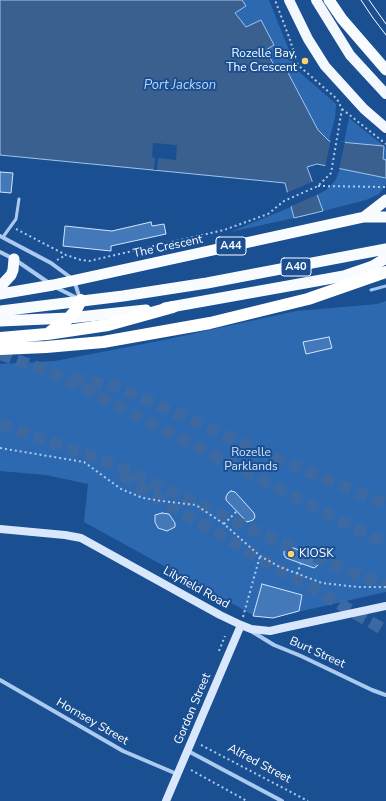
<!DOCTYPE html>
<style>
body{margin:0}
canvas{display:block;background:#1a4f92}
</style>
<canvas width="386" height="801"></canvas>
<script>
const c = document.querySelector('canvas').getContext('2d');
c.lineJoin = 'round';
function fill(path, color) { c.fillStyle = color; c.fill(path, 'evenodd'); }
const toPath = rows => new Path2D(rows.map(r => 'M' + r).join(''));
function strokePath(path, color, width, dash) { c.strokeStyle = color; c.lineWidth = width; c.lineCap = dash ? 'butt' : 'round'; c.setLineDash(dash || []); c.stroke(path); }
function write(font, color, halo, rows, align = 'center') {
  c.font = font + ' "Nunito Sans",sans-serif'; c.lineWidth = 4; c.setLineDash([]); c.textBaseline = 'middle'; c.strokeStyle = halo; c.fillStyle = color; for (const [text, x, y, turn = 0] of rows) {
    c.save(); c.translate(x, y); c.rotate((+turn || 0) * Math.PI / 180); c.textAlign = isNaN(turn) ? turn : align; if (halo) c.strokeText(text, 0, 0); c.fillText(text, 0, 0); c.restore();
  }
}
fill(toPath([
 [242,0,269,0,297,70,336,104,335,118,329,141,318,130,285,67,277,71,266,49,274,45,260,20,246,28,235,12,246,6],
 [349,118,384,146,386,149,386,160,383,159,384,146,344,142],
 [340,168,386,178,386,184,379,194,366,200,323,211,317,195,326,190,332,184,336,179],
 [291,207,294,218,230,232],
 [386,301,386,592,271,618,253,615,84,522,88,484,46,475,0,471,0,364,55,361,164,340,296,311,377,304]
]), '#2d69b0');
const water = toPath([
 [0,0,242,0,246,6,235,13,246,27,261,20,274,45,266,50,277,71,285,67,318,130,329,141,384,146,383,159,386,160,386,178,317,164,307,167,323,211,294,218,285,183,0,155,0,0]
]);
fill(water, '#3a6090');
strokePath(water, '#9ec5f1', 1);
fill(toPath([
 [331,139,345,142,339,170,325,167],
 [153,143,177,145,176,160,158,158,157,170,154,170,155,158,152,157],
 [314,181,319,194,289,207,286,193]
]), '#1a4f92');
strokePath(toPath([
 [371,290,386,286]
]), '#9ec5f1', 3);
const building = toPath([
 [0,172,13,173,11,193,0,192,0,172],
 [151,222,152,226,164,224,166,234,111,246,111,251,63,246,65,226,112,231,151,222],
 [329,337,332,348,306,354,303,342,329,337],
 [231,491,235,492,254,513,255,517,253,520,247,522,226,500,226,497,228,493,231,491],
 [162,513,169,514,175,523,175,527,167,531,158,528,155,522,155,515,162,513],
 [291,547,317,557,319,560,319,564,317,566,314,568,286,558,284,555,284,551,287,548,291,547],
 [262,584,302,595,299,611,273,618,253,616,262,584]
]);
fill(building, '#4378b9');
strokePath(building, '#d1e4fb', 1);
strokePath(toPath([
 [0,354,56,374,386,544],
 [73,378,118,387,280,460,386,504],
 [0,424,105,461,286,545,386,586],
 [123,475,141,489,386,631]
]), '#3c69a2', 12, [12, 6]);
strokePath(toPath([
 [342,109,386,144],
 [318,186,386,187],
 [16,229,66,255,81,260,89,261,224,230,268,214,284,201,318,186,331,173,342,109,337,99,298,65,289,37,275,0],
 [57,260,66,255],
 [0,448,84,462,121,489,143,498,162,501,196,505,224,524,260,556,280,567,322,583,358,587,386,587],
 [224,524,237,511],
 [297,574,301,563],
 [243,617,260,556],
 [219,651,225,636],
 [201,745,308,801],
 [191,770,247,801]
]), '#abcaef', 2, [2, 3]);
strokePath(toPath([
 [3,237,16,219,19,199]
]), '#abcaef', 3);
strokePath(toPath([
 [0,236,51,263,74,280,80,299],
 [0,252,14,259,49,283],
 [55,287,77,298],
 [251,631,274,645,301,656,372,690,386,695],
 [0,680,123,751,177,774],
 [188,751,282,801]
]), '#abcaef', 4);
strokePath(toPath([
 [0,529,65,535,81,538,220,615,241,625,251,629,270,631,283,628,386,606],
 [166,801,241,625]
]), '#d8e7fb', 8);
strokePath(toPath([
 [289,0,308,39,325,66,364,109,386,128],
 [316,0,350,55,386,94]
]), '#f3f8ff', 10);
strokePath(toPath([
 [329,0,342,19,386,70],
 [364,217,386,200],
 [0,287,11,275,13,270,14,259],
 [0,294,53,285,364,217,386,217],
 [165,308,344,276,373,266,386,258],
 [0,311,123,296,207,283,386,249],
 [0,321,69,318,146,310]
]), '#f9fcff', 11);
strokePath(toPath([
 [50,332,69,318,76,310,81,300],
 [0,338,47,334,108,325,173,307],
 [0,349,46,347,103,342,210,323,308,299,386,272]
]), '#fff', 12);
strokePath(toPath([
 [361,0,373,18,386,35],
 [369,0,386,24]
]), '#fff', 1);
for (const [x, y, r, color] of [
 [305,61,4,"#ffd369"],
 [291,554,4,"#ffd369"]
]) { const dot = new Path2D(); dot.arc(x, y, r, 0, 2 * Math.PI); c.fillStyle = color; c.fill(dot); strokePath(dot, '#1a4f92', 1.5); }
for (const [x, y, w] of [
 [231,246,30],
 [296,267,30]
]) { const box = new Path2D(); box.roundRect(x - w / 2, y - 9, w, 18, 3); c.fillStyle = '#1a4f92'; c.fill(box); strokePath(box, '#fff', 1); }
write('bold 11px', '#fff', null, [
 ["A44",231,246],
 ["A40",296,267]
]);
write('12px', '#fff', '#1a4f92', [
 ["Rozelle Bay,",297,54],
 ["The Crescent",297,68],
 ["KIOSK",299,554,"left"]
], 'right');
write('12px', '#fff', '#1a4f92', [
 ["The Crescent",168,247,-12],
 ["Lilyfield Road",196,588,29],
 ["Burt Street",317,653,24],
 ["Gordon Street",193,709,-67],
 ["Hornsey Street",92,722,30],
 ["Alfred Street",259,764,28]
]);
write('12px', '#d1e4fb', '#1a4f92', [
 ["Rozelle",251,453],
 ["Parklands",251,467]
]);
write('italic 13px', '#b7d4f6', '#1a4f92', [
 ["Port Jackson",180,86]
]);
</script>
